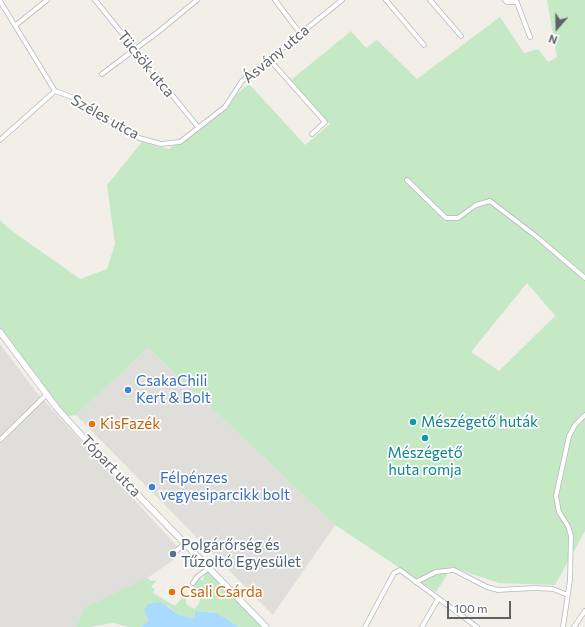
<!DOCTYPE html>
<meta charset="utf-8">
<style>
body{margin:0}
#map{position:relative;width:585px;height:627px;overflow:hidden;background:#f1efe8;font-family:Commissioner,sans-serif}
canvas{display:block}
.north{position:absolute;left:537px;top:8px;width:40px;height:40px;-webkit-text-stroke:3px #fff;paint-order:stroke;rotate:200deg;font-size:11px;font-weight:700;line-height:16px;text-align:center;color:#5f6368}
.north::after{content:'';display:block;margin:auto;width:14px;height:18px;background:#5f6368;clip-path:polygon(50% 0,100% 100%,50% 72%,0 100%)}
.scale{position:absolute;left:447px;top:601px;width:64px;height:18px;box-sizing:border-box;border:2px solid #5f6368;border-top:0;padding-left:5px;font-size:12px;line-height:14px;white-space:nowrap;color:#5f6368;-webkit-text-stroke:3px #fff;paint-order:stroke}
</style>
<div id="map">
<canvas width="585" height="627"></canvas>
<div class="north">N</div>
<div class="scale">100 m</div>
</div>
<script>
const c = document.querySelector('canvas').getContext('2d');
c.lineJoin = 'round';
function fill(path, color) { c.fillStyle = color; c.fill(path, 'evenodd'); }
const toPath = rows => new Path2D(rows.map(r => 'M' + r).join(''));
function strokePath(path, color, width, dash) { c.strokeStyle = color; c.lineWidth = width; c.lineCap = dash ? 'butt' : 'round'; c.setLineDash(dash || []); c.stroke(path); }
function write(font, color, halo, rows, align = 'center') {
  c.font = font + ' Commissioner,sans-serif'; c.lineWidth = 3.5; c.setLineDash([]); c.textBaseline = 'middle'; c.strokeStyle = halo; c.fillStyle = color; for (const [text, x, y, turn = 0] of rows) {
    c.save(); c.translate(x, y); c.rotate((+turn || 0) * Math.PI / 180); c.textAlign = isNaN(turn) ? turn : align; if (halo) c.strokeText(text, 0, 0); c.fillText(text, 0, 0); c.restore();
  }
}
fill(toPath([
 [0,344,37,393,181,551,172,561,143,581,84,608,76,627,0,627],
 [148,348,335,525,273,615,76,415]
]), '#e0deda');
fill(toPath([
 [547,0,585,0,585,531,555,585,499,583,452,567,436,592,335,525,148,348,76,415,68,416,0,333,0,220,8,228,80,279,107,269,115,244,107,185,142,142,169,149,249,84,305,145,330,124,291,80,351,31,366,48,377,40,417,79,500,17,524,53,538,49,548,62,557,57],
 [527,283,577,341,555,316,499,371,471,352],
 [209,571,264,627,239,627,217,613,196,611,195,617,190,618,179,615,168,606,141,627,129,627,113,623,90,627,76,627,84,608,147,578,151,581,157,580,151,587,155,589,153,593,175,606,186,593,186,604,194,609,199,604,201,595,193,587,196,577,203,581,205,573]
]), '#c5e8c5');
fill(toPath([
 [161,602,179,615,190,618,195,617,195,611,217,613,239,627,141,627,149,620,144,610,148,604]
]), '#aadaff');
const minor = toPath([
 [95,0,198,127],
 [275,0,300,33],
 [386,0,424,45],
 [430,0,461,36],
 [505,0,507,2,517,2],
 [516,0,530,37],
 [0,1,55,91],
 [16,25,47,0],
 [269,59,325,122,312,134],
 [102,74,158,32,197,0],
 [55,91,77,99,99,115,139,138,161,144,180,142,225,107,242,81,342,0],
 [0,140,55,91],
 [407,180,446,218,458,218,476,205,490,201,537,237,585,278],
 [0,440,46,395],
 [175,552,185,543],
 [416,582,436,572,454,570,487,587,498,590,534,588,553,589,568,595],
 [193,583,197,577,209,568],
 [365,627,394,573,400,570,477,627],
 [422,627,438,599],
 [563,627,570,580,571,536,568,526,559,512,556,496,569,436,575,425,585,415],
 [574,627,585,611]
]);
const secondary = toPath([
 [0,332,56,407,100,456,266,627]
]);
strokePath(minor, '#b5b8bc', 5.5);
strokePath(secondary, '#b6babf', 7);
strokePath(minor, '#fff', 4);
strokePath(secondary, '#fff', 5.5);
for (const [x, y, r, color] of [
 [128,390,4,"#3f7fe0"],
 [413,422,4,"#0f9aa8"],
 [92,424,4,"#e8710a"],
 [425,438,4,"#0f9aa8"],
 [152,487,4,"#3f7fe0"],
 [173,554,4,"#5c6f8a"],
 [172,592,4,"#e8710a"]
]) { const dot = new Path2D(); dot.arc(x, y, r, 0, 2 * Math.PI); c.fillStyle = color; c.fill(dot); strokePath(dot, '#fff', 1.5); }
write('15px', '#5f6368', '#fff', [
 ["Ásvány utca",276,54,-40],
 ["Tücsök utca",146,64,51],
 ["Széles utca",105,117,29],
 ["Tópart utca",111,466,46]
]);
write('15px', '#366cbe', '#fff', [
 ["CsakaChili",136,381],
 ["Kert & Bolt",136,398],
 ["Félpénzes",160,478],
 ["vegyesiparcikk bolt",160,495]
], 'left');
write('15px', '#0d838f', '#fff', [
 ["Mészégető huták",421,422],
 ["Mészégető",425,453,"center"],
 ["huta romja",425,470,"center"]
], 'left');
write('15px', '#c56008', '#fff', [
 ["KisFazék",100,424],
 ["Csali Csárda",180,592]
], 'left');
write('15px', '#4e5e75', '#fff', [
 ["Polgárőrség és",181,545],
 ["Tűzoltó Egyesület",181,562]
], 'left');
</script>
